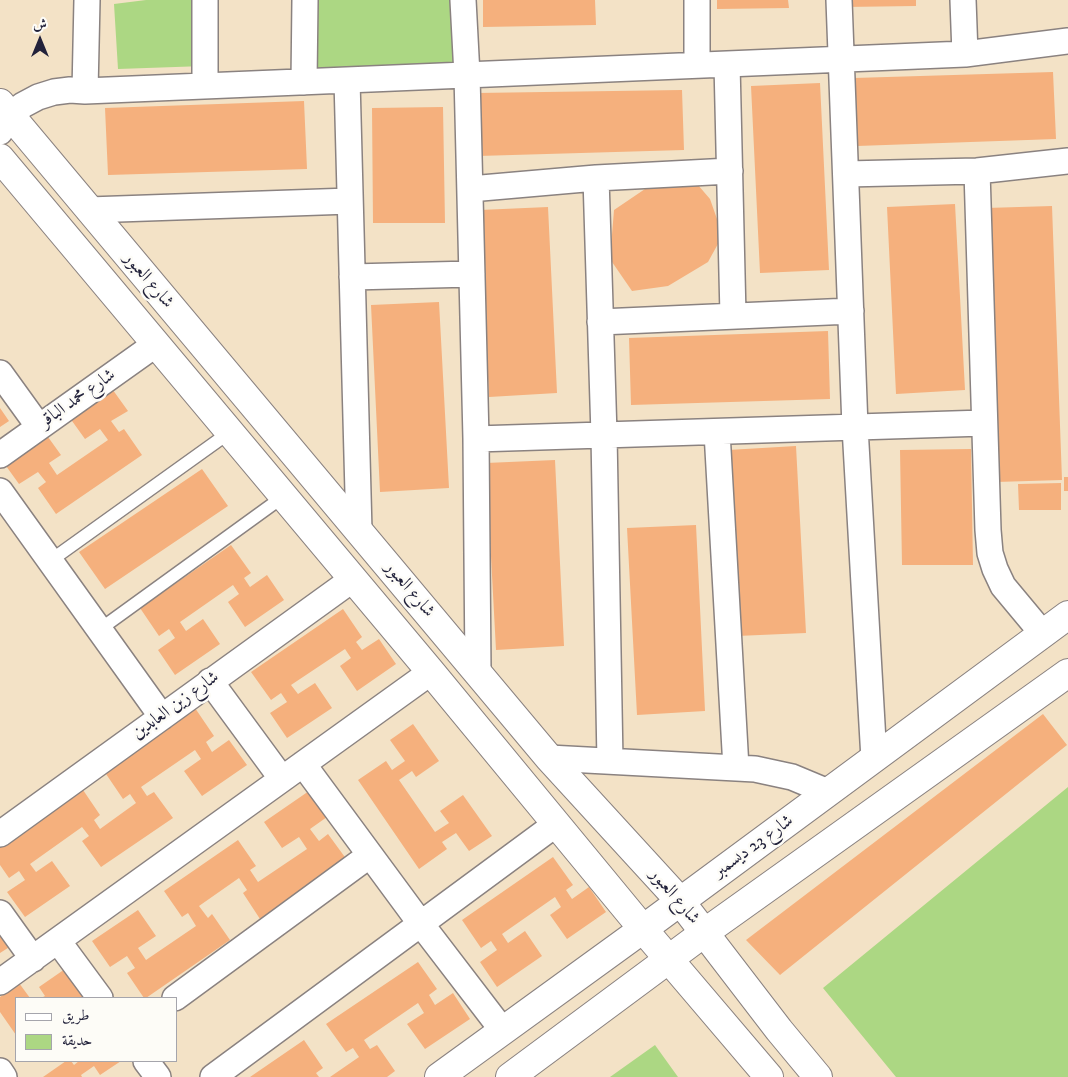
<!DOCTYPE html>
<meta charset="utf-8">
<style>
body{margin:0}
#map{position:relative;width:1068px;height:1077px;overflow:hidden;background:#f3e2c6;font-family:"IM FELL DW Pica",Amiri,serif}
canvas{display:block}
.legend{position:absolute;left:15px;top:997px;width:162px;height:65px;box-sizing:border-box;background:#fdfcf7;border:1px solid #a5a5ac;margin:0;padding:6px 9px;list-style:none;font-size:15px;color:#22223b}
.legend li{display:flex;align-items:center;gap:10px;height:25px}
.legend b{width:25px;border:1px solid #a5a5ac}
.north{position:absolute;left:15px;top:15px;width:50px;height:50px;-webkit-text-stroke:4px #fdfcf7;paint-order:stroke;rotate:0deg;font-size:14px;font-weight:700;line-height:20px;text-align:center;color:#22223b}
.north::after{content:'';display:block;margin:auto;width:18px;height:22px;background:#22223b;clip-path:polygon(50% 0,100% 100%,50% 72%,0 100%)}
</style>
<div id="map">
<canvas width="1068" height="1077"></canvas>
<ul class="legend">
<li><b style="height:6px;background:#fff"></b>طريق</li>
<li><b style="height:14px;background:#acd783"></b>حديقة</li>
</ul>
<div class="north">ش</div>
</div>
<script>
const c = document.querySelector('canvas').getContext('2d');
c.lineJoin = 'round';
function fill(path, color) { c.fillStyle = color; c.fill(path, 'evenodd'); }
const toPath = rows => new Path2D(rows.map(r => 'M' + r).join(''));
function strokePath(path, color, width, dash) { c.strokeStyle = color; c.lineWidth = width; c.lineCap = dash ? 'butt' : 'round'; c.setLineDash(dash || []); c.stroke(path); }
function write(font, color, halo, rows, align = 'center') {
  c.font = font + ' "IM FELL DW Pica",Amiri,serif'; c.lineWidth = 5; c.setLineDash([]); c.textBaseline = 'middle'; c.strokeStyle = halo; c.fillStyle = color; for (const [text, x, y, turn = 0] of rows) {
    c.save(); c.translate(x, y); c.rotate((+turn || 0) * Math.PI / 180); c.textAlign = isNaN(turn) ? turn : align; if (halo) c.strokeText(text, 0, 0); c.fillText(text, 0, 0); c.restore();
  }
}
fill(toPath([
 [146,0,204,0,204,66,118,69,114,4],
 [305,0,455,0,455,70,311,74],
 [1068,787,1068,1077,896,1077,823,988],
 [655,1045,678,1077,610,1077]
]), '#acd783');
fill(toPath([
 [483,0,595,0,596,25,483,27],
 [717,0,788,0,789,8,717,9],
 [844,0,916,0,916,6,844,7],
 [1053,72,1056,139,857,146,854,78],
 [820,83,829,270,760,273,751,86],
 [682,90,684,150,478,156,476,93],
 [304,101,307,169,108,175,105,108],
 [443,107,445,223,373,223,372,108],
 [655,177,698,185,710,199,717,219,719,242,708,262,668,286,632,291,610,259,614,210,645,189],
 [955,204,965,390,896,394,887,207],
 [1052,206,1062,480,996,482,986,208],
 [548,207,557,393,489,397,480,210],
 [439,302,449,488,380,492,371,305],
 [828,331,830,399,631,405,629,338],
 [110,386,128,411,111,421,119,432,124,429,142,455,56,514,38,488,46,482,38,472,19,484,1,459,43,430,61,455,49,463,57,475,108,440,100,429,85,439,67,414],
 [0,408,9,421,0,427],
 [796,446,806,633,737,636,728,450],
 [971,449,973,565,902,565,900,450],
 [555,460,564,646,496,650,486,463],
 [202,469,228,506,105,589,79,552],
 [1064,477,1068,477,1068,491,1064,491],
 [1061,483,1061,510,1019,510,1018,484],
 [696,525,705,711,637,715,627,528],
 [231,545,251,573,244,578,250,587,267,575,284,600,245,627,228,602,239,594,233,585,180,622,186,631,203,619,220,644,175,675,158,650,175,638,169,629,159,636,140,608],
 [343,609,362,637,356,642,362,650,379,639,396,664,357,691,340,666,351,658,345,649,291,685,298,694,315,683,332,708,287,738,270,713,287,702,281,693,271,700,251,672],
 [195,708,214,736,206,742,212,752,229,740,247,765,202,796,184,771,201,759,195,750,141,787,147,796,154,792,173,818,101,867,82,841,89,836,82,827,30,864,36,872,52,861,70,886,25,917,7,892,25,880,19,871,9,878,0,865,0,843,81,787,100,815,94,820,100,829,136,803,130,794,123,799,104,771],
 [1043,714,1067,745,780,975,746,940],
 [413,724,439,761,416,777,412,771,399,780,435,832,449,823,440,811,463,795,492,836,469,851,456,833,442,842,447,849,419,869,358,780,386,761,392,770,405,761,390,740],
 [309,791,327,817,310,829,319,841,328,834,347,860,260,919,243,893,247,890,239,878,199,906,208,918,212,914,230,940,146,998,144,998,127,973,135,968,127,956,110,967,92,941,138,910,156,936,138,948,146,960,196,926,188,913,182,917,164,891,238,840,256,866,250,870,258,882,307,849,299,837,282,848,264,822],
 [553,857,573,885,566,890,572,899,589,887,606,912,567,939,550,915,561,907,555,897,502,934,508,943,525,931,542,956,497,987,480,962,497,950,491,941,481,948,462,920],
 [0,929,11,946,0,953],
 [418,962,437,989,429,995,435,1005,453,993,470,1019,425,1049,407,1024,424,1013,418,1003,364,1040,370,1049,377,1045,395,1071,387,1077,330,1077,359,1057,353,1048,346,1052,326,1024],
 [65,969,86,998,41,998,45,996,39,987],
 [19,983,30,998,16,998,16,1035,0,1012,0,997],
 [304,1040,323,1068,316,1073,319,1077,250,1077],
 [66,1061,71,1061,74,1065,79,1061,121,1061,100,1075,94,1066,81,1075,82,1077,43,1077]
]), '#f5b07d');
const service = toPath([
 [50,561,230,432],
 [99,630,284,496]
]);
const minor = toPath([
 [205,0,205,86],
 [463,0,467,75,476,439,478,672],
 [697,0,697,65],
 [839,0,855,427,874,759],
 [963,0,965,54],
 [727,64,733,316],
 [347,80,359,531],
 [304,82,305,0],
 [85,91,87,0],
 [0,132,10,115,23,105,38,97,54,92,70,90,85,91,965,54,1068,41],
 [977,171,988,530,990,553,995,569,1003,586,1043,634],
 [846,174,977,171,1068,161],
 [596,178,604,435,610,761],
 [470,189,596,178,730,171],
 [89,210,350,201],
 [352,277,472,274],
 [600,322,851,311],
 [0,373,39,427],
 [717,432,736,768],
 [476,439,984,423],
 [0,455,156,344],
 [0,491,162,717],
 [210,681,282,779],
 [549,758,755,769,792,777,828,792],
 [303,764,421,924,503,1031],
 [0,834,353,579],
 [0,913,33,959],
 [58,941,100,998],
 [0,982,431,672],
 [175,998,370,855],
 [146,1061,158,1077],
 [0,1071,4,1077],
 [213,1077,556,824]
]);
const tertiary = toPath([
 [0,103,549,758,680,901,779,1030,818,1077],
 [0,158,431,672,643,929,769,1077]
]);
const primary = toPath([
 [439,1077,643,929,1068,615],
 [510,1077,704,933,1068,673]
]);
strokePath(service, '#8a8280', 15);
strokePath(minor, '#8a8280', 28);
strokePath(tertiary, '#8a8280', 30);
strokePath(primary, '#8a8280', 30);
strokePath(service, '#fff', 12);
strokePath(minor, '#fff', 25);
strokePath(tertiary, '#fff', 28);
strokePath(primary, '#fff', 28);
write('18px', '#22223b', '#fdfcf7', [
 ["شارع العبور",148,281,50],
 ["شارع محمد الباقر",78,399,-35],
 ["شارع العبور",409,590,50],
 ["شارع زين العابدين",176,706,-36],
 ["شارع 23 ديسمبر",754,847,-36],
 ["شارع العبور",674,897,50]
]);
</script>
